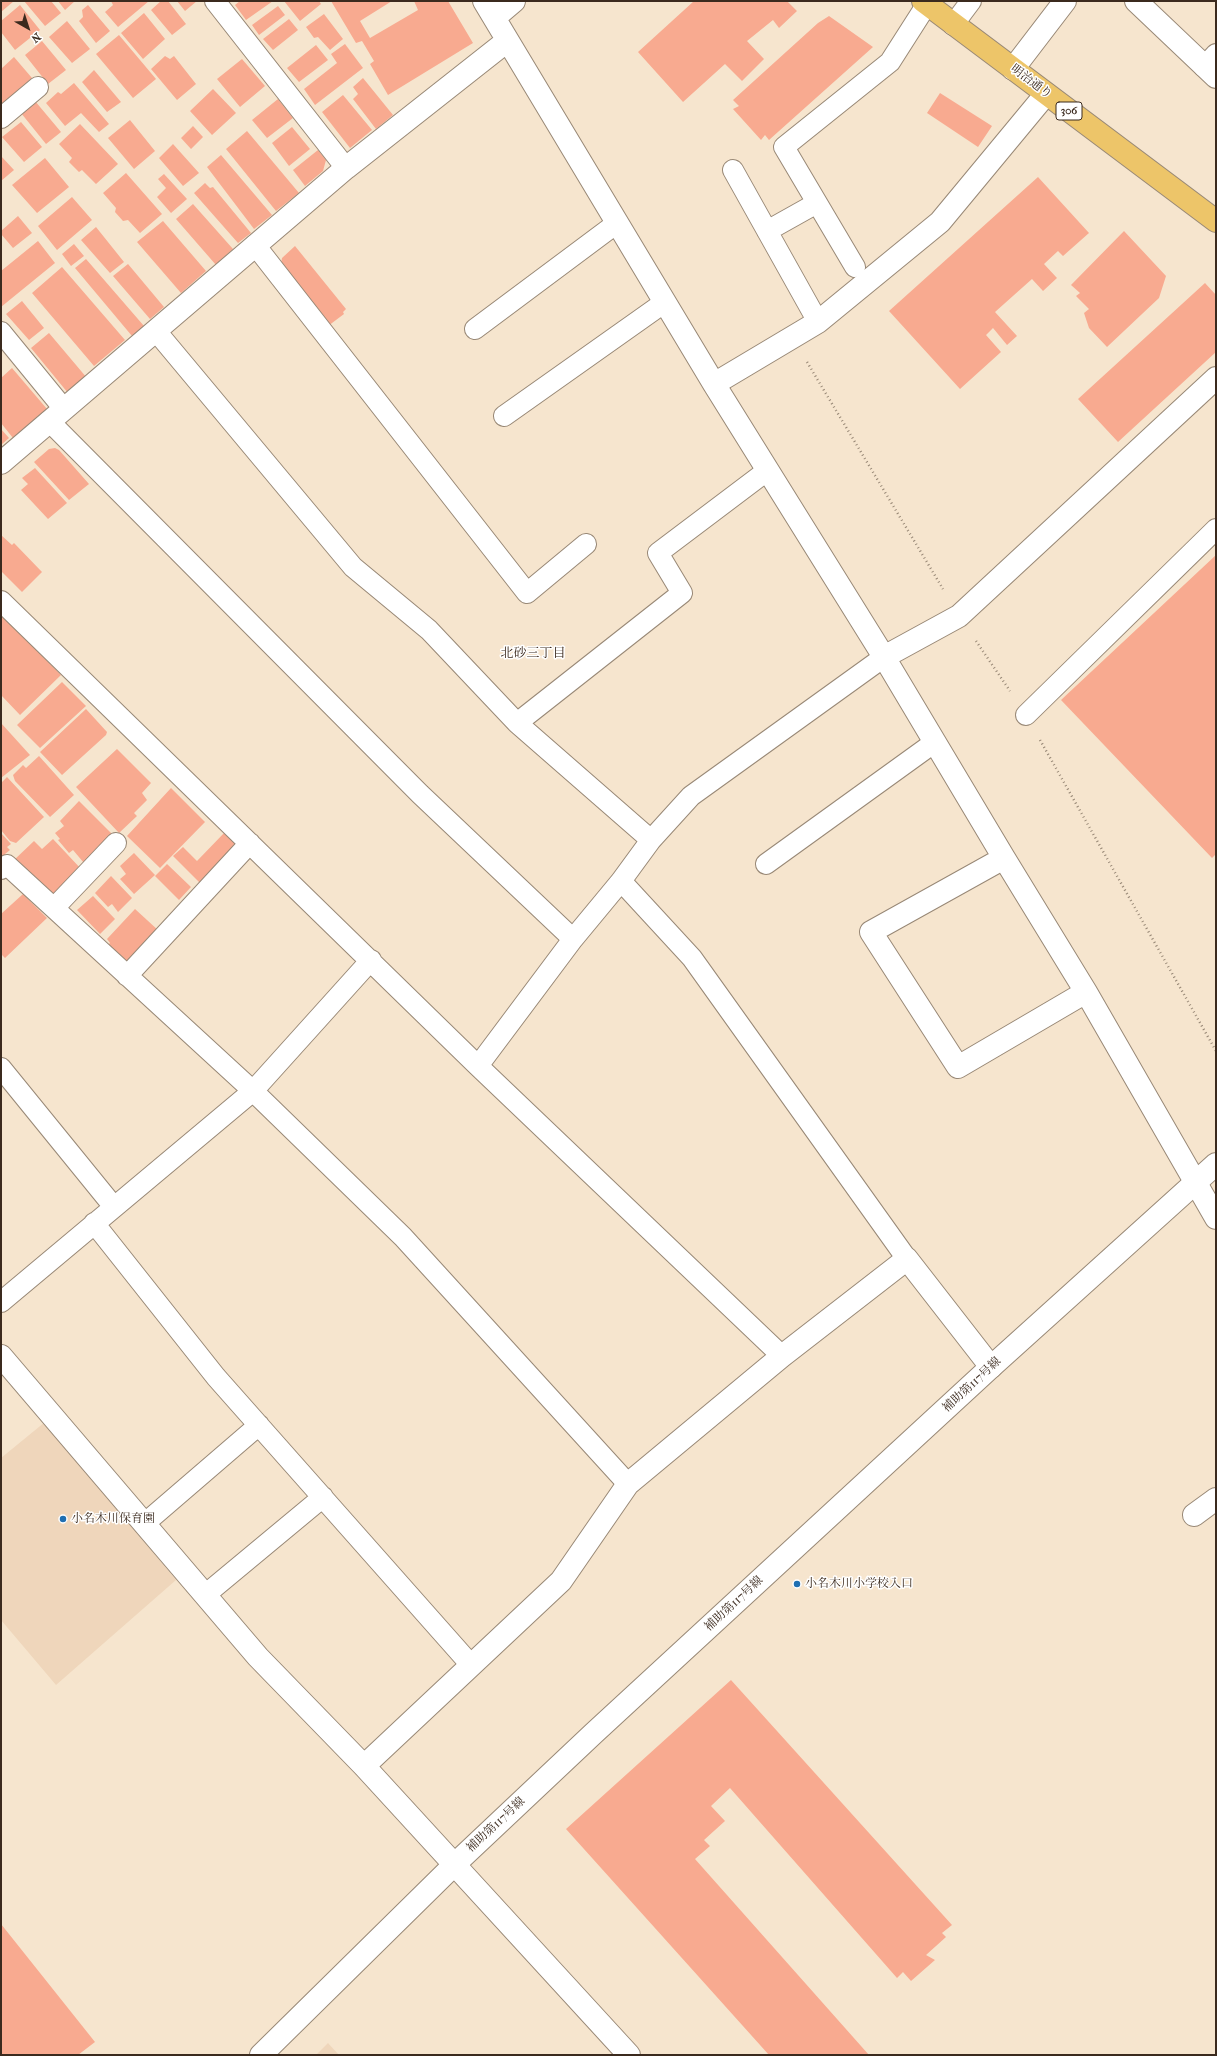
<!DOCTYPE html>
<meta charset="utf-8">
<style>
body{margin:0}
#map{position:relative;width:1217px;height:2056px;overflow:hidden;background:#f6e5ce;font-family:"IM FELL French Canon",serif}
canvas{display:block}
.frame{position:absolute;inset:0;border:2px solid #3b2a1e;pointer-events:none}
.north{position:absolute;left:8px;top:8px;width:40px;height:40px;-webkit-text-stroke:3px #fff;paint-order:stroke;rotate:141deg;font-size:11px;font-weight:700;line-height:16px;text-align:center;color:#3b2a1e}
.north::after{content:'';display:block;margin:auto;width:14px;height:18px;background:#3b2a1e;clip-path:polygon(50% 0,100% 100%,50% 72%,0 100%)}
</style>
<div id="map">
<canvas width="1217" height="2056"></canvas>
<div class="frame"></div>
<div class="north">N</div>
</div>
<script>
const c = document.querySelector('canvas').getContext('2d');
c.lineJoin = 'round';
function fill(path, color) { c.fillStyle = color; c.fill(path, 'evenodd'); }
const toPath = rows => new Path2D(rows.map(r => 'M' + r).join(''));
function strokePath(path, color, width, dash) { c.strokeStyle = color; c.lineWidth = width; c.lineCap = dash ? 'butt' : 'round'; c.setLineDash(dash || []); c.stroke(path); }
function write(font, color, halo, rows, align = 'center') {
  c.font = font + ' "IM FELL French Canon","Noto Serif JP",serif'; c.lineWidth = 3; c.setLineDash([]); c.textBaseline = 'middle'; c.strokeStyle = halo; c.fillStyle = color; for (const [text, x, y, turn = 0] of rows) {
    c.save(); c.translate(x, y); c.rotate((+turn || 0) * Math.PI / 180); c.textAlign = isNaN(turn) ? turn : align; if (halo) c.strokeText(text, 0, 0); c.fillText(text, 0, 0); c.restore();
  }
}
fill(toPath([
 [45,1422,176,1580,56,1685,1,1620,1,1458],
 [328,2043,339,2055,316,2055]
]), '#efd6bb');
fill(toPath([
 [1,1,14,1,1,12],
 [24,1,51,1,61,13,45,26],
 [58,1,75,1,65,10],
 [111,1,149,1,118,27,105,12,113,5],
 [161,1,168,1,186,24,172,35,151,10],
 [177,1,197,1,185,11],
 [240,1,273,1,246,20,235,5],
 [284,1,319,1,321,4,300,21],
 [331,1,392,1,360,21,370,38,418,10,414,1,448,1,473,43,388,95,370,64,374,61,362,41,356,43],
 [694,1,787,1,797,11,779,28,773,20,747,41,764,59,742,81,725,64,683,102,638,52],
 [20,5,40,30,15,50,1,32,1,21],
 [88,5,110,31,96,43,79,21,83,17,82,10],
 [278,6,285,15,259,35,252,25],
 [144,13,165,39,143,59,121,33],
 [324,14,343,39,330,50,318,37,314,38,306,27],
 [829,16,873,47,769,140,765,135,761,140,733,109,739,106,733,100,818,23],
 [289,19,298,30,273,50,263,39],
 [67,21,90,49,72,63,49,37],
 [119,35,156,79,133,98,96,54],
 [42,41,66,70,48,84,25,55],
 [345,44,363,68,315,105,304,89,337,63,331,54],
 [316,45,328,60,299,82,287,68],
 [165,56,170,59,174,56,196,84,177,100,151,69],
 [14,57,32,78,1,105,1,69],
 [242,59,265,86,240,107,217,79],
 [94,70,121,102,107,112,82,82],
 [363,78,393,115,376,129,353,99,358,94,353,87],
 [74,83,109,124,99,132,81,113,65,126,46,103,58,92,61,94],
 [213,89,236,113,212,135,190,111],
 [940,93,992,126,978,147,927,113],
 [343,95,372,130,350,148,322,112],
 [278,99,293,118,267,138,252,120],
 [35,101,61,132,46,144,21,113],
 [130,120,155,151,134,169,108,138],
 [21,122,42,147,24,162,2,137],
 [80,124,118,164,96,184,82,170,79,172,69,162,72,158,59,144],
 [193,126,203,137,191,149,181,138],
 [292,127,310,149,289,166,272,143],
 [247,131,299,193,276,211,226,149],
 [173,144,199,173,183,186,159,158],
 [318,150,326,160,323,171,305,186,293,170],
 [221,155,272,215,254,229,207,167],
 [1,156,14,170,1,181],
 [45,158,69,187,37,213,12,185],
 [126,173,162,214,140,233,128,220,123,221,115,212,116,208,103,193],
 [164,174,187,199,171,213,157,197,166,188,158,179],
 [1038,177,1089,233,1063,256,1058,251,1044,264,1057,278,1043,291,1032,279,995,312,1017,336,1007,345,993,328,986,335,1001,352,960,389,889,311],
 [205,183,210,188,213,187,251,233,238,243,194,193],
 [72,197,92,220,57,250,38,226],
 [193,204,233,249,216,265,176,219],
 [18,216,32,233,13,248,1,234,1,231],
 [163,221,206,271,181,293,137,242],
 [96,227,124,262,110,273,81,240],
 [1124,231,1166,276,1159,298,1107,347,1089,328,1084,313,1089,309,1076,296,1080,293,1071,285],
 [38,241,55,263,1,307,1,271],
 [74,244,84,256,71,266,62,254],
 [295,246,346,309,343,312,344,314,328,326,281,264,282,258],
 [86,259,144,326,132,336,75,268],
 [128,264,164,307,150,319,113,276],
 [62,267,125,340,94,366,32,293],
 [1205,283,1216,295,1216,352,1118,442,1078,399],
 [22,301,44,328,29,340,6,314],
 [49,333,87,378,68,393,31,348],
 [12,368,47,409,13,438,1,423,1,378],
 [1,429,9,438,1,445],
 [55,448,59,450,89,484,69,500,34,462,49,449],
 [35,468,67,503,48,519,21,490,28,484,22,478],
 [1,535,12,545,14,543,42,572,22,592,1,571],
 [1216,555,1216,854,1212,858,1061,700],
 [1,614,61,675,20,715,1,695],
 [62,682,86,706,40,748,17,725],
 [86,709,107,732,106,735,62,775,40,752],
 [1,723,30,755,1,778],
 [117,749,151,783,142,793,147,800,134,813,137,816,119,833,76,787],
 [39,756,74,795,50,817,15,781,13,775,23,765,26,768],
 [7,777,44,817,16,843,10,841,1,830,1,783],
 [171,788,205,822,160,868,127,836],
 [79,801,112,834,84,863,73,850,69,853,58,840,60,839,55,833,64,826,60,821],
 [225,832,241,848,202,885,173,856,183,847,197,861],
 [1,833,11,844,7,847,10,850,5,854,6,857,1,861],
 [53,839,82,870,50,901,13,861,34,841,42,849],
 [134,853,155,875,134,894,120,879,126,874,120,866],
 [167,864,191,887,179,900,155,876],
 [111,876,132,898,118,912,112,904,108,907,95,893],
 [23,894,47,918,5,958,1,954,1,914],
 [93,896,115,919,100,934,77,910],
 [135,909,159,931,128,966,108,945,110,943,107,939],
 [731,1680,952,1925,942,1933,946,1937,926,1955,935,1960,911,1981,903,1972,897,1978,730,1788,711,1806,725,1821,704,1840,710,1846,695,1859,869,2055,769,2055,566,1829],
 [1,1924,95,2042,78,2055,1,2055]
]), '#f8aa90');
const service = toPath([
 [215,1,346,168],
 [953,25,971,1],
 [1204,67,1216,54],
 [1,118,38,87],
 [733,170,818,322],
 [767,231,817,203],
 [255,245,527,593,586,544],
 [855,267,784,147,890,62,927,4],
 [475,329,617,223],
 [156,331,353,567,429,630,517,723,651,840],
 [1,332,64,409],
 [504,416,665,302],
 [49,421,420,794,573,939],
 [1,601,478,1066,782,1356],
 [1026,715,1216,529],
 [517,723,682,593,658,553,768,470],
 [766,864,935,742],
 [1,869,7,865,253,1091,403,1237,628,1484],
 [621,881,692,958,907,1259],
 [54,908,116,843],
 [127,976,250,843],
 [478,1066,573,939,621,881,651,840,691,796,884,657],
 [1,1068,114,1207],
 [94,1223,216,1377,471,1665],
 [1,1302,253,1091,371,960],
 [144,1524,259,1425],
 [205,1595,323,1497]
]);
const minor = toPath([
 [484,1,714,384,884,657,1004,858,1086,992,1216,1218],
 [1136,1,1216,77],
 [494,18,514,1],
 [1013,69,1065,1],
 [714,384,818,322,940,222,1046,94],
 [1,463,346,168,507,41],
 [884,657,959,616,1216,378],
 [1004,858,871,932,958,1067,1086,992],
 [1,1356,258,1657,364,1766,629,2055],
 [1194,1515,1216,1499],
 [364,1766,561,1581,628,1484,782,1356,907,1259,991,1367]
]);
const tertiary = toPath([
 [261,2055,455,1864,594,1733,991,1367,1216,1164]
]);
const primary = toPath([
 [923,1,1216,221]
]);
strokePath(service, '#988876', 22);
strokePath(minor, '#988876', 24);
strokePath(tertiary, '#988876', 24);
strokePath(primary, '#988876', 24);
strokePath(toPath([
 [807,362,943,589],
 [976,641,1010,691],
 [1040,740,1216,1051]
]), '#988876', 2.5, [1, 3]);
strokePath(service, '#fff', 20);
strokePath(minor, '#fff', 22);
strokePath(tertiary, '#fff', 22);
strokePath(primary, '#edc569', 22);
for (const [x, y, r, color] of [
 [63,1519,4,"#1f6fb2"],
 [797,1584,4,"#1f6fb2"]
]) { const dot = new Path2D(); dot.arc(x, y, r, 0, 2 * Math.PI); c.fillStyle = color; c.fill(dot); strokePath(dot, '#fff', 1.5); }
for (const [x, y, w] of [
 [1069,111,26]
]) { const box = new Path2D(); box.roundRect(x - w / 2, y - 9, w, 18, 3); c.fillStyle = '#fff'; c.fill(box); strokePath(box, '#3b2a1e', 1); }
write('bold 11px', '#3b2a1e', null, [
 ["306",1069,111]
]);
write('12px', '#3b2a1e', '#fff', [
 ["明治通り",1031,82,37],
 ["補助第117号線",972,1385,-43],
 ["補助第117号線",734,1604,-43],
 ["補助第117号線",496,1825,-43]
]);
write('12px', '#3b2a1e', '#fff', [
 ["小名木川保育園",71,1519],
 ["小名木川小学校入口",805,1584]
], 'left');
write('13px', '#3b2a1e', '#fff', [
 ["北砂三丁目",533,654]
]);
</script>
